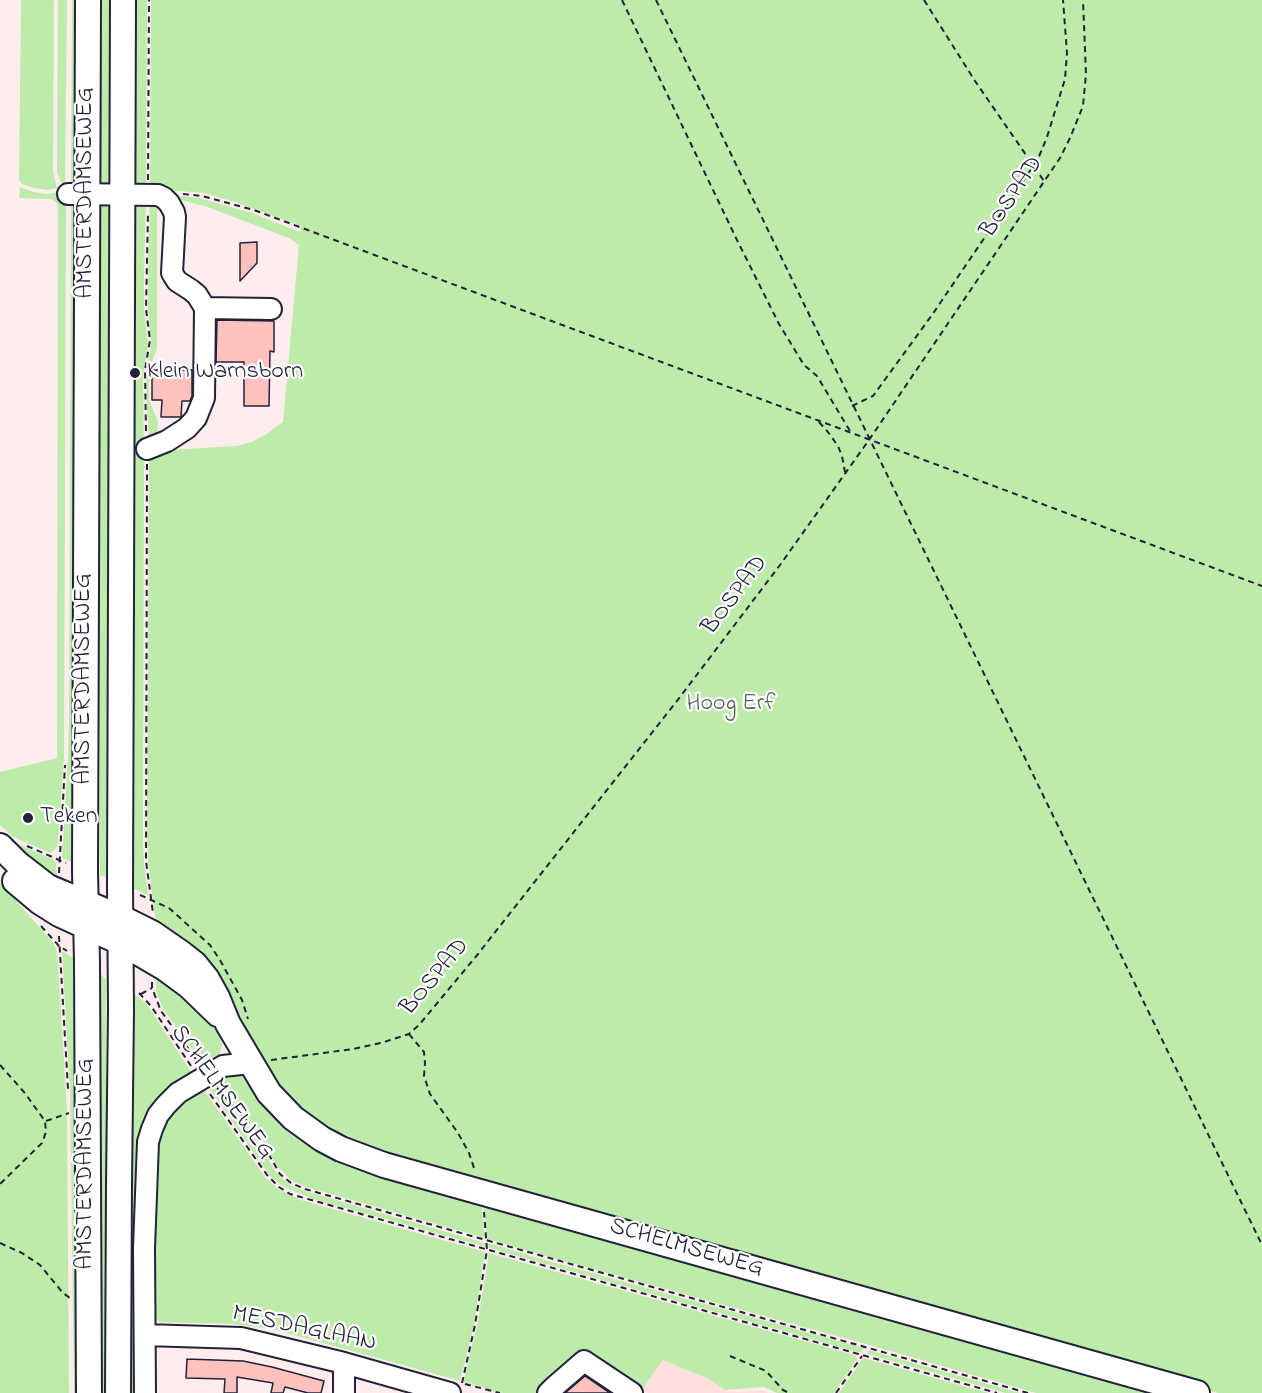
<!DOCTYPE html>
<style>
body{margin:0}
canvas{display:block;background:#ffecec}
</style>
<canvas width="1262" height="1393"></canvas>
<script>
const c = document.querySelector('canvas').getContext('2d');
c.lineJoin = 'round';
function fill(path, color) { c.fillStyle = color; c.fill(path, 'evenodd'); }
const toPath = rows => new Path2D(rows.map(r => 'M' + r).join(''));
function strokePath(path, color, width, dash) { c.strokeStyle = color; c.lineWidth = width; c.lineCap = dash ? 'butt' : 'round'; c.setLineDash(dash || []); c.stroke(path); }
function write(font, color, halo, rows, align = 'center') {
  c.font = font + ' "Indie Flower",sans-serif'; c.lineWidth = 4.5; c.setLineDash([]); c.textBaseline = 'middle'; c.strokeStyle = halo; c.fillStyle = color; for (const [text, x, y, turn = 0] of rows) {
    c.save(); c.translate(x, y); c.rotate((+turn || 0) * Math.PI / 180); c.textAlign = isNaN(turn) ? turn : align; if (halo) c.strokeText(text, 0, 0); c.fillText(text, 0, 0); c.restore();
  }
}
fill(toPath([
 [663,1360,709,1379,729,1392,763,1391,769,1393,648,1393,642,1389]
]), '#ffdfde');
fill(toPath([
 [21,0,54,0,53,172,57,188,47,190,34,188,22,184,19,180],
 [58,0,67,0,65,187,62,184,57,172],
 [72,0,81,0,80,190,71,190],
 [95,0,116,0,114,189,97,192],
 [136,0,147,0,146,192,135,191],
 [151,0,1262,0,1262,1393,1218,1393,369,1153,309,1118,278,1085,261,1059,223,989,156,924,148,861,147,838,149,451,237,446,252,442,265,435,283,422,299,245,291,239,205,206,168,197,182,196,199,198,252,213,300,232,301,226,235,202,204,193,178,191,150,191],
 [20,187,33,192,47,194,59,192,66,201,64,756,58,844,57,847,52,852,48,852,13,837,0,825,0,772,57,758,58,207,56,202,51,199,19,198],
 [150,198,157,198,157,349,149,368,149,400,158,421,157,440,149,444,146,387,147,369,151,346,148,309,148,277],
 [71,199,80,199,71,862,62,858,68,757,69,722],
 [135,199,146,199,144,278,144,309,148,345,143,375,144,453,143,839,144,862,148,895,129,887,130,883,134,882],
 [97,200,111,200,112,879,100,875,99,665,94,561],
 [0,832,11,841,54,860,56,863,57,879,0,838],
 [0,883,52,941,56,948,58,961,67,1111,69,1393,0,1393],
 [62,951,78,961,82,1393,74,1393,70,1091],
 [97,972,106,979,106,1092,111,1167,111,1393,97,1393],
 [156,974,203,1010,218,1033,222,1044,221,1049,218,1058,205,1067,163,1009,156,991],
 [133,993,146,1003,194,1076,154,1110,139,1393,125,1393],
 [234,1073,245,1078,268,1107,481,1199,485,1238,306,1187,292,1181,277,1166,259,1133,249,1119,215,1082,214,1078],
 [211,1084,253,1132,275,1171,290,1185,305,1191,485,1243,486,1247,313,1199,282,1186,269,1175,208,1086],
 [202,1087,265,1177,278,1189,301,1200,485,1252,474,1325,460,1381,272,1329,232,1324,160,1322,150,1315,153,1155,167,1112],
 [483,1199,1174,1393,1036,1393,869,1345,589,1268,487,1239],
 [488,1243,531,1256,864,1348,861,1353,489,1248],
 [489,1253,855,1355,857,1359,834,1393,777,1393,764,1387,725,1390,709,1379,663,1360,642,1389,589,1353,543,1393,503,1393,463,1382,477,1326],
 [869,1350,910,1362,1020,1393,1005,1393,867,1354],
 [863,1358,989,1393,839,1393]
]), '#bdecaa');
const building = toPath([
 [257,242,257,263,240,281,240,243,257,242],
 [217,320,274,321,274,352,270,351,269,406,244,406,244,362,216,362,217,320],
 [152,370,192,370,192,396,190,401,182,401,181,417,161,417,162,400,152,400,152,370],
 [187,1359,243,1361,272,1367,324,1381,321,1393,308,1393,285,1387,283,1393,271,1393,273,1383,237,1377,237,1393,224,1393,225,1379,186,1378,187,1359],
 [585,1376,610,1393,565,1393,585,1376]
]);
fill(building, '#fec1be');
strokePath(building, '#22223b', 1.5);
const minor = toPath([
 [68,194,158,195,164,198,169,203,174,212,175,217,172,273,177,281,191,290,197,295,205,308,204,398,196,418,187,428,167,441,147,449],
 [205,308,271,309],
 [145,1335,241,1338,344,1363,450,1393],
 [344,1363,344,1393],
 [145,1393,144,1248,148,1142,152,1129,158,1115,166,1105,178,1093,223,1066,250,1063],
 [548,1393,554,1387,584,1361,632,1393]
]);
const major = toPath([
 [88,0,85,871,87,963,89,1393],
 [0,846,17,863,48,887,120,917,152,933,181,953,195,964,207,979,217,997,228,1024,269,1093,293,1118,322,1139,341,1149,384,1165,1197,1393],
 [15,881,40,902,59,914,120,942,166,969,189,986,218,1014],
 [118,1393,119,1185,121,1009,120,886,123,0]
]);
strokePath(minor, '#22223b', 24);
strokePath(major, '#22223b', 28);
strokePath(toPath([
 [622,0,736,238,779,324,804,365,817,376,850,431],
 [656,0,1262,1245],
 [924,0,975,81,1044,181],
 [148,180,149,0],
 [183,194,202,196,254,210,1262,586],
 [852,406,873,396,932,315,1038,159,1047,137,1065,79,1067,53,1063,0],
 [819,422,828,432,838,446,842,456,845,472],
 [146,431,145,370,150,340,146,309,148,212],
 [147,464,146,861,153,913],
 [27,846,66,863],
 [59,873,65,765],
 [140,895,169,908,210,945,220,960,242,1000,248,1019],
 [41,926,59,946,67,951],
 [59,936,68,1089],
 [152,982,152,988,161,1011,198,1062],
 [139,993,151,1006,191,1066],
 [141,994,152,988],
 [409,1034,424,1052,425,1063,424,1076,430,1094,458,1133,469,1153,475,1171],
 [271,1060,353,1049,381,1043,409,1034,419,1025,478,954,680,697,780,565,869,440,1060,158,1070,138,1083,106,1086,74,1083,0],
 [0,1065,24,1092,45,1121,46,1132,42,1143,0,1184],
 [217,1088,247,1121,257,1134,280,1174,291,1183,305,1189,1028,1393],
 [210,1094,267,1175,279,1187,290,1194,997,1393],
 [46,1121,69,1113],
 [0,1243,22,1253,40,1265,63,1293,70,1298],
 [730,1356,766,1371,783,1390,789,1393],
 [462,1383,475,1325,487,1250,484,1212],
 [465,1384,500,1393],
 [836,1393,862,1356]
]), '#22223b', 2, [6, 4.5]);
strokePath(minor, '#fff', 20);
strokePath(major, '#fff', 24);
for (const [x, y, r, color] of [
 [135,373,6,"#22223b"],
 [28,818,6,"#22223b"]
]) { const dot = new Path2D(); dot.arc(x, y, r, 0, 2 * Math.PI); c.fillStyle = color; c.fill(dot); strokePath(dot, '#fff', 2); }
write('24px', '#22223b', '#fff', [
 ["AMSTERDAMSEWEG",87,193,-90],
 ["BOSPAD",1013,198,-56],
 ["BOSPAD",736,596,-53],
 ["AMSTERDAMSEWEG",85,679,-90],
 ["BOSPAD",436,978,-50],
 ["SCHELMSEWEG",221,1093,54],
 ["AMSTERDAMSEWEG",87,1164,-90],
 ["SCHELMSEWEG",686,1249,16],
 ["MESDAGLAAN",304,1330,12]
]);
write('24px', '#22223b', '#fff', [
 ["Klein Warnsborn",147,373],
 ["Teken",40,818]
], 'left');
write('24px', '#505f5c', '#fff', [
 ["Hoog Erf",731,705]
]);
</script>
